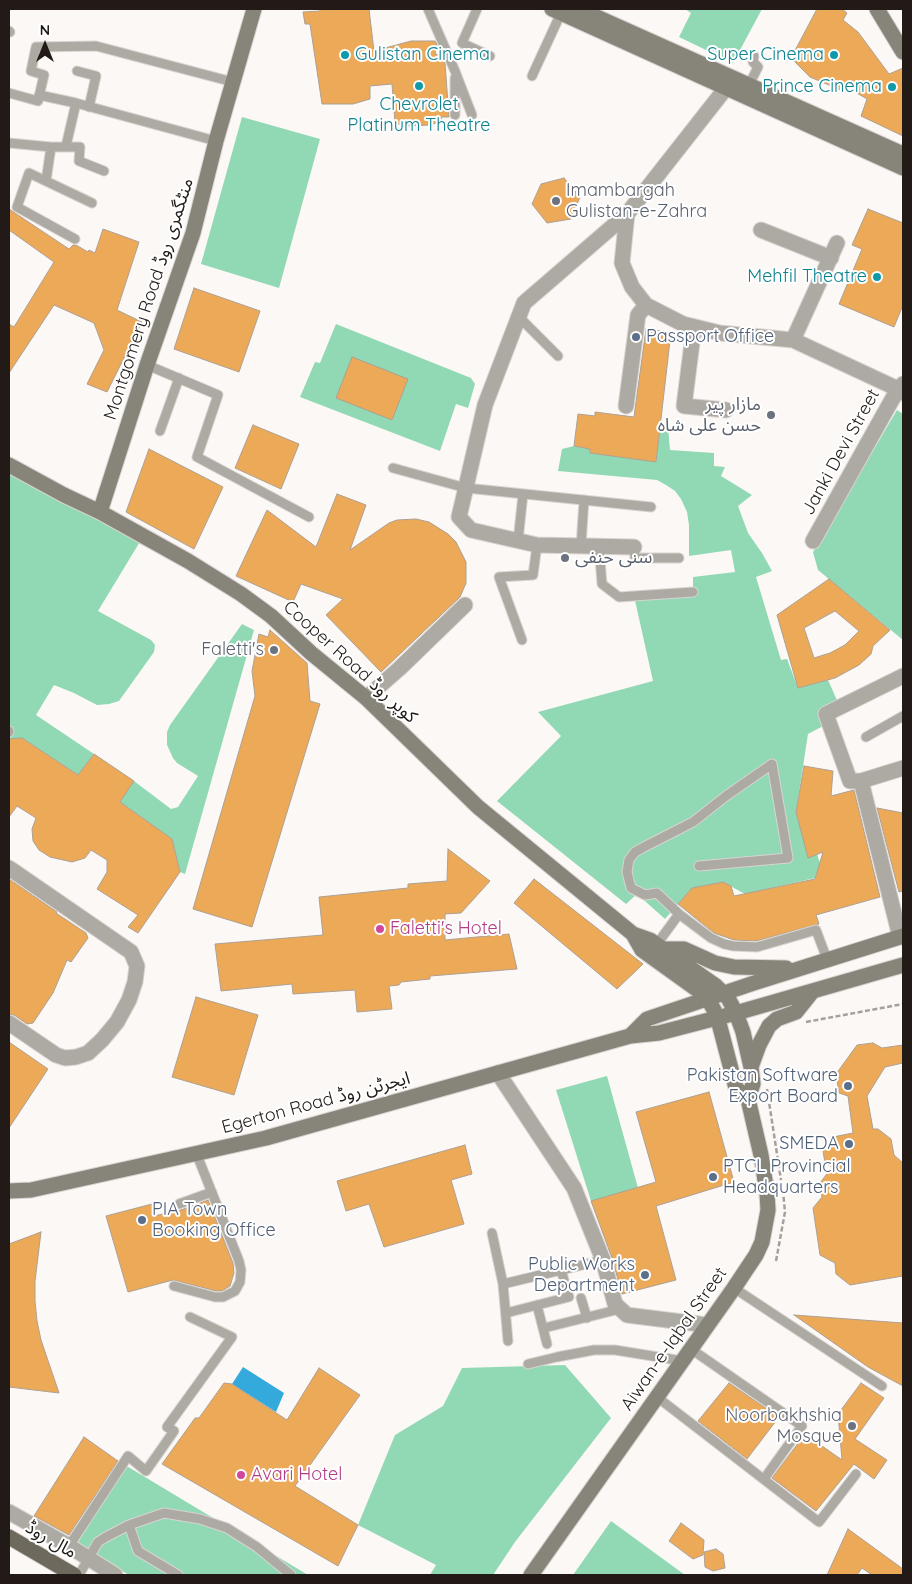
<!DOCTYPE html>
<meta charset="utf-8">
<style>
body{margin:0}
#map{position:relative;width:912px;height:1584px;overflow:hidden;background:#fcf8f6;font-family:Quicksand,sans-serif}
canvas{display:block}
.frame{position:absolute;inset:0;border:10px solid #211a17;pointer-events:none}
.north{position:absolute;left:20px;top:20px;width:50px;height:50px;-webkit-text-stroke:4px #fff;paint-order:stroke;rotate:0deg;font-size:14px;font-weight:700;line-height:20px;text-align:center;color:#211a17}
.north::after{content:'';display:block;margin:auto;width:18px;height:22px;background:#211a17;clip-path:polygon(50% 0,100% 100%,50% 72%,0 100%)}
</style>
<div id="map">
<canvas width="912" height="1584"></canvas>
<div class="frame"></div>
<div class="north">N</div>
</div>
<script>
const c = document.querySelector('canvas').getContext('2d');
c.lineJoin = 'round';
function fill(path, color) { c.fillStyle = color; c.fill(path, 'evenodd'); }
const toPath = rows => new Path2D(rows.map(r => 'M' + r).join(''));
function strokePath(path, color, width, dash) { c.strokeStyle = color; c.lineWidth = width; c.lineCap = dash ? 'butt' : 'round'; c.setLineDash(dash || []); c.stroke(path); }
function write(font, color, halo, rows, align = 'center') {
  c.font = font + ' Quicksand,"Noto Sans Arabic",sans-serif'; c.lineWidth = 4; c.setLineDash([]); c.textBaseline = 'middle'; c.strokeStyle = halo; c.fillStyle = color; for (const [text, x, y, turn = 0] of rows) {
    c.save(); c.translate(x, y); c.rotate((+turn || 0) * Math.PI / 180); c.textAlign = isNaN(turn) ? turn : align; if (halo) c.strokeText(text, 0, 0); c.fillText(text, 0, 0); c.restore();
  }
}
fill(toPath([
 [685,9,762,9,733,63,679,37,691,13],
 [242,117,320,139,279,288,201,264],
 [336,324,471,378,475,384,468,408,456,404,440,451,300,397,315,362,320,363],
 [897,410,903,414,903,640,818,570,813,552],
 [660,426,668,427,670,450,714,453,714,466,725,467,721,476,752,495,738,506,748,533,762,553,772,571,756,577,781,660,787,659,798,688,828,680,840,707,829,723,808,734,796,812,808,857,817,854,820,863,815,878,745,894,723,882,692,888,665,919,637,894,626,904,497,801,561,736,538,712,653,681,634,596,693,592,693,577,735,572,731,550,689,556,689,525,687,512,681,499,675,491,666,485,657,480,558,471,562,449,574,446,590,449,590,453,656,462],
 [9,464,144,535,98,611,151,640,155,645,154,652,119,701,109,704,97,705,74,693,54,685,36,715,94,754,78,775,22,738,9,739],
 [242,624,254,630,185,874,180,872,172,839,120,802,134,781,171,809,178,807,198,776,177,763,173,758,167,745,167,732,170,725],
 [607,1076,638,1188,591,1201,556,1090],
 [565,1365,611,1418,515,1542,493,1575,430,1575,436,1565,358,1525,395,1435,443,1406,462,1368],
 [125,1465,308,1575,129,1575,77,1544],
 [611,1521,685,1575,573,1575]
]), '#91d9b4');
fill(toPath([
 [243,1367,284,1393,276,1412,232,1384]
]), '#34a9dc');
const building = toPath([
 [320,9,369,9,374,51,411,41,435,41,437,44,435,54,441,55,445,63,449,117,441,117,442,121,430,125,405,126,395,123,392,84,370,86,370,99,353,104,322,104,310,24,305,24,303,12,320,11,320,9],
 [817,9,842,9,847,13,843,20,858,32,889,74,903,68,903,136,861,116,867,99,850,89,848,93,810,77,791,58,817,9],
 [564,178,580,197,571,219,547,223,532,204,541,184,564,178],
 [9,209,69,249,73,245,76,245,88,252,89,250,95,253,103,229,139,242,117,310,142,322,107,392,87,384,104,350,94,323,54,305,9,373,9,324,14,327,54,262,9,230,9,209],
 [868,209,903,223,903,305,894,327,839,304,862,249,852,245,868,209],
 [194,288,260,311,239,372,174,349,194,288],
 [646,329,671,332,656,462,590,453,590,449,574,446,578,414,595,416,595,412,634,417,646,329],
 [352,357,408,379,392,420,336,398,352,357],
 [253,425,299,444,281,489,235,468,253,425],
 [149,449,223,487,194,549,126,512,149,449],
 [337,494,366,505,350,550,389,523,397,520,416,519,429,522,448,534,456,542,466,562,466,583,460,597,381,672,326,615,343,599,301,584,293,602,236,576,267,510,316,547,337,494],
 [829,579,890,630,873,646,871,654,859,665,835,678,798,688,777,615,829,579],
 [835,611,859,631,845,645,830,653,814,658,804,628,835,611],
 [270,630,307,663,310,701,320,704,252,927,193,909,255,696,252,671,259,634,268,637,270,630],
 [22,738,78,775,94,754,134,781,120,802,172,839,180,872,138,933,128,927,138,915,97,889,107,872,107,860,91,850,85,858,72,862,50,857,39,850,33,841,32,829,36,818,17,806,9,817,9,739,22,738],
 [804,766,833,771,831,796,854,790,880,897,816,915,819,924,756,941,734,940,714,933,678,904,692,888,723,882,731,886,734,896,815,879,823,852,808,858,796,812,804,766],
 [877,808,903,813,903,891,899,892,877,808],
 [448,849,490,881,461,913,445,914,445,940,509,934,517,969,430,976,430,979,401,982,399,985,389,986,392,1009,357,1012,355,990,293,994,292,984,221,991,215,944,323,935,319,897,408,888,408,884,447,881,448,849],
 [9,879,57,912,56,913,86,933,88,938,71,962,67,960,53,993,33,1023,27,1024,14,1015,9,1014,9,879],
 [534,879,643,964,617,989,514,903,534,879],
 [196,997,258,1015,234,1095,172,1077,196,997],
 [9,1042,48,1069,9,1128,9,1042],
 [873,1043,882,1048,903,1045,903,1063,885,1067,867,1096,873,1129,878,1129,891,1139,894,1155,903,1163,903,1276,850,1285,836,1274,835,1263,820,1255,813,1208,822,1197,820,1183,832,1167,825,1163,823,1151,833,1137,853,1133,848,1096,839,1093,836,1074,857,1045,873,1043],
 [709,1092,734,1182,656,1206,676,1280,622,1294,612,1258,591,1201,656,1182,636,1112,709,1092],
 [465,1145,472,1174,451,1180,464,1224,384,1247,369,1204,346,1211,337,1181,465,1145],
 [208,1200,233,1263,234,1273,230,1286,222,1291,216,1291,173,1280,128,1292,106,1216,152,1204,155,1216,176,1210,181,1210,208,1200],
 [41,1232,35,1281,35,1301,37,1321,41,1340,59,1393,9,1387,9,1244,41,1232],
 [794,1315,903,1323,903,1386,868,1367,794,1315],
 [319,1368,360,1395,295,1486,358,1525,338,1566,162,1464,195,1418,199,1418,224,1383,232,1384,287,1420,319,1368],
 [729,1383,779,1417,747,1459,698,1421,729,1383],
 [861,1383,884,1398,855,1439,887,1460,874,1479,854,1464,816,1511,772,1478,805,1434,842,1460,838,1414,861,1383],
 [84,1437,118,1461,69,1535,34,1516,84,1437],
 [681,1523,704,1540,703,1555,693,1559,669,1541,681,1523],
 [848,1529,903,1569,903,1575,872,1575,862,1568,857,1575,827,1575,848,1529],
 [716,1549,723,1554,725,1568,713,1571,705,1567,704,1552,716,1549]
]);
fill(building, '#eca958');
strokePath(building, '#ada092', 1);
const lane = toPath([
 [428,9,455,71,472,115],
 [477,9,462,43,490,56],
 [9,31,10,32],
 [77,71,96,76,89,107],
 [532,76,561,13],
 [455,78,455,115],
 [749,85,758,67,753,62,754,56],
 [9,93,38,101,44,75,31,71,36,47,96,46,233,82],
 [39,95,76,103],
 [9,143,51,147,80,147,79,161,104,171],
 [66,146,76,103,216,141],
 [46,181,51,147],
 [75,239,17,207,29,173,92,203],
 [519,317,558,356],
 [147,365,218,395,197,457,309,517],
 [160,431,179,378],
 [393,468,466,488,651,507],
 [518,541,523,494],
 [581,546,584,500],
 [599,546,602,584,619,597,693,592],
 [634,547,635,558,679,558],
 [522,640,499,577,533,575,537,545],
 [9,731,9,732],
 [866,737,903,716],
 [679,914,711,938,724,944,733,946,757,947,816,930,827,959],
 [657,944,679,914,657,893,645,895,631,888,627,872,629,860,635,852,644,847,693,822,726,796,772,764,788,858,699,866],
 [179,1204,212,1192],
 [492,1233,503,1284,508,1341],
 [503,1284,603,1260],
 [174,1286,215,1297,223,1297,235,1291,240,1282,241,1270,239,1261,197,1155],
 [734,1288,882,1386],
 [581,1298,587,1318],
 [537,1305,547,1344],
 [506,1313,569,1297,561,1270],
 [544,1328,620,1309],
 [691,1349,802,1426,764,1479],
 [528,1364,557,1357,594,1350,615,1350,683,1361],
 [657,1397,819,1522,856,1474],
 [129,1525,138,1551,178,1575],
 [69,1546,128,1456,146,1471,174,1431,167,1427,232,1337,190,1317],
 [79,1575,98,1542,106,1537,129,1525,164,1513,200,1519,227,1528,257,1547,291,1575]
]);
const street = toPath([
 [627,214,622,263,632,287,646,305,683,324,720,333,793,340,898,389,903,393],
 [761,230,831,258],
 [694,327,684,406,726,410],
 [793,340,837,243],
 [626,406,638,315,646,305],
 [813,541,898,389,903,384],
 [634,547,537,545,471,530,459,517,485,405,524,303,627,214,733,79],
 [366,698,400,668,465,605],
 [861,781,903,768],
 [9,868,131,952,137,966,135,982,129,1000,117,1022,102,1040,88,1053,76,1057,65,1058,56,1055,9,1023],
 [900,937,861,781,850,781,826,714,903,676],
 [498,1073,574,1188,603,1260,615,1304,627,1315,707,1325],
 [9,1512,69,1546,115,1575]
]);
const secondary = toPath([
 [552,9,903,168],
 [579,9,903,154],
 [877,9,903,52],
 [9,465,64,495,100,512,188,561,241,594,271,616,311,653,366,698,478,807,633,934,650,940,716,986,728,998,736,1013,743,1032,751,1067,753,1084,748,1099,761,1155,767,1193,768,1210,762,1242,756,1255,734,1288,531,1575],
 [100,512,147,365,193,233,216,141,254,9],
 [633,934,642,950,699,991,708,999,714,1010,720,1027,736,1088,748,1099],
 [663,949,684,949,715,963,734,967,786,968],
 [630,1036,647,1019,754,983,903,936],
 [751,1067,759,1045,769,1026,777,1019,796,1012,812,992],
 [9,1191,31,1190,266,1138,630,1036,659,1033,736,1013,903,965]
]);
const primary = toPath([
 [9,1537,74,1575]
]);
strokePath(lane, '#d9d4d2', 11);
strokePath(street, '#d9d4d2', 17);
strokePath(secondary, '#d9d4d2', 17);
strokePath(primary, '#d9d4d2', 17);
strokePath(toPath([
 [806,1022,903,1004],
 [767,1089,781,1180],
 [776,1261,785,1212,783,1191]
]), '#a5a09d', 2.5, [5, 2.5]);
strokePath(lane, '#acaaa2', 9);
strokePath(street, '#acaaa2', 15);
strokePath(secondary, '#878479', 15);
strokePath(primary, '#6d695c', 15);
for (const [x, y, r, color] of [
 [345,55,5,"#0f9aa8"],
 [834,55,5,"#0f9aa8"],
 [419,86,5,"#0f9aa8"],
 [892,87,5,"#0f9aa8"],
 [556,201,5,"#6b7280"],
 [877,277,5,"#0f9aa8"],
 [636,337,5,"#5c6f8a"],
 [771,415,5,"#6b7280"],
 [565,558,5,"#6b7280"],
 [274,650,5,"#6b7280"],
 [380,929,5,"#d1479c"],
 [848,1086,5,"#5c6f8a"],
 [849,1144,5,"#5c6f8a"],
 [713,1177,5,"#5c6f8a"],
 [142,1220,5,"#5c6f8a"],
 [645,1275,5,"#5c6f8a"],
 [852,1426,5,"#6b7280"],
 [241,1475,5,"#d1479c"]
]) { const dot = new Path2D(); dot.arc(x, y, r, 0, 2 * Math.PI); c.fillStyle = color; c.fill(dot); strokePath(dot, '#fff', 2); }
write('18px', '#0d838f', '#fff', [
 ["Gulistan Cinema",355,55,"left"],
 ["Super Cinema",824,55],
 ["Prince Cinema",882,87],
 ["Chevrolet",419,105,"center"],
 ["Platinum Theatre",419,126,"center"],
 ["Mehfil Theatre",867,277]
], 'right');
write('18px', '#5b616d', '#fff', [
 ["Imambargah",566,191,"left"],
 ["Gulistan-e-Zahra",566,212,"left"],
 ["مازار پیر",761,405],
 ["حسن علی شاہ",761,426],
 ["سنی حنفی",575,558,"left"],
 ["Faletti's",264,650],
 ["Noorbakhshia",842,1416],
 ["Mosque",842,1437]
], 'right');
write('18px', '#211a17', '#fff', [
 ["Montgomery Road منٹگمری روڈ",149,299,-72],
 ["Janki Devi Street",841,452,-61],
 ["Cooper Road کوپر روڈ",350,662,42],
 ["Egerton Road ایجرٹن روڈ",316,1103,-15],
 ["Aiwan-e-Iqbal Street",674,1339,-55],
 ["مال روڈ",51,1540,30]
]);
write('18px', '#4e5e75', '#fff', [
 ["Passport Office",646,337],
 ["Pakistan Software",838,1076,"right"],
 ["Export Board",838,1097,"right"],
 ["SMEDA",839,1144,"right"],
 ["PTCL Provincial",723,1167],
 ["Headquarters",723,1188],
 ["PIA Town",152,1210],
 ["Booking Office",152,1231],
 ["Public Works",635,1265,"right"],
 ["Department",635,1286,"right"]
], 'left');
write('18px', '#b23c85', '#fff', [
 ["Faletti's Hotel",390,929],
 ["Avari Hotel",251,1475]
], 'left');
</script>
